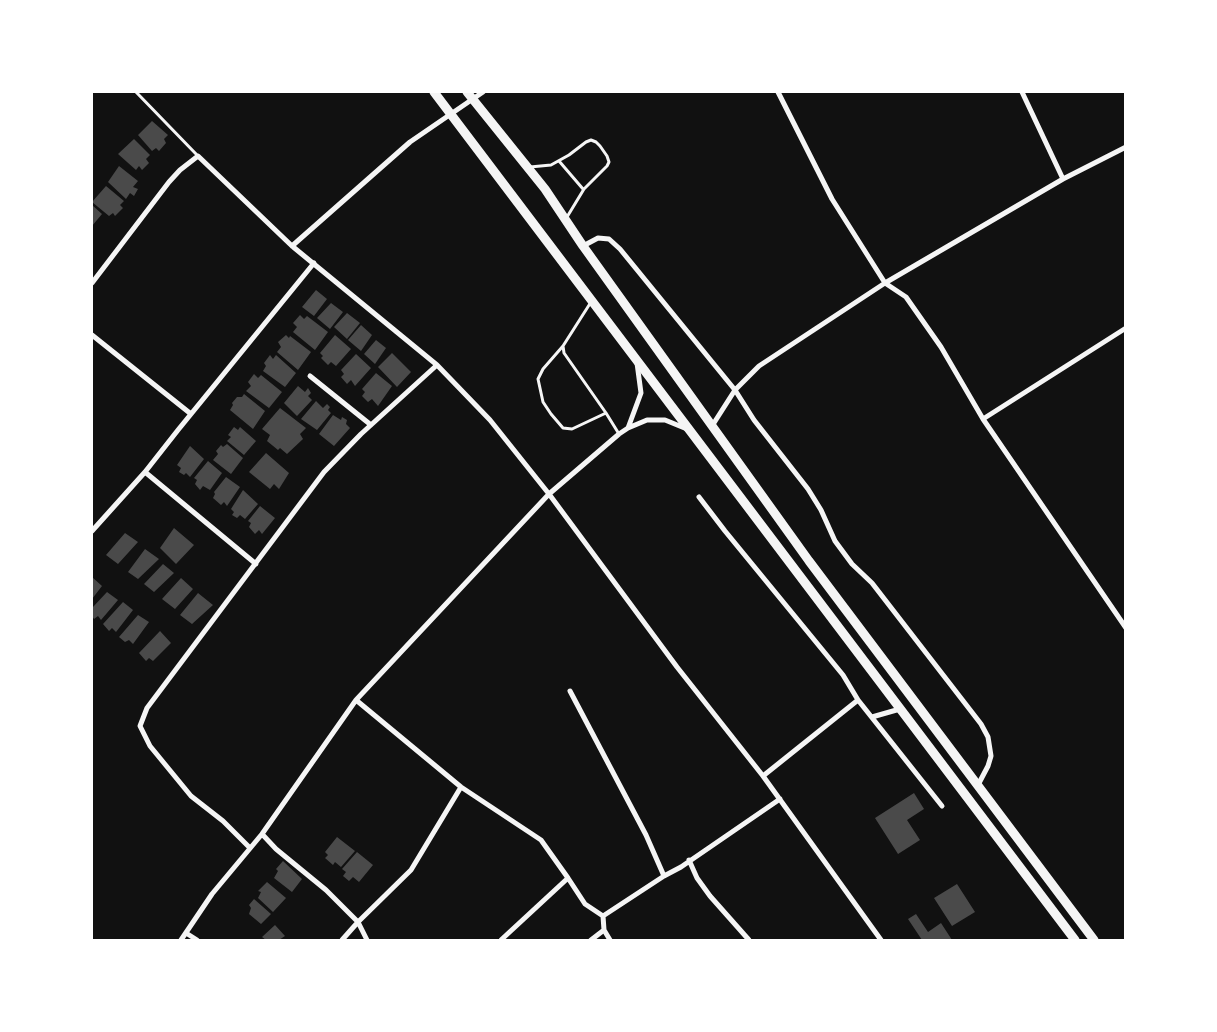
<!DOCTYPE html>
<style>
body{margin:0}
#map{position:relative;width:1217px;height:1032px;overflow:hidden;background:#111;font-family:Commissioner,sans-serif}
canvas{display:block}
.frame{position:absolute;inset:0;border:93px solid #fff;pointer-events:none}
</style>
<div id="map">
<canvas width="1217" height="1032"></canvas>
<div class="frame"></div>
</div>
<script>
const c = document.querySelector('canvas').getContext('2d');
c.lineJoin = 'round';
function fill(path, color) { c.fillStyle = color; c.fill(path, 'evenodd'); }
const toPath = rows => new Path2D(rows.map(r => 'M' + r).join(''));
function strokePath(path, color, width, dash) { c.strokeStyle = color; c.lineWidth = width; c.lineCap = dash ? 'butt' : 'round'; c.setLineDash(dash || []); c.stroke(path); }
fill(toPath([
 [152,121,168,135,164,139,166,143,159,151,156,148,152,151,138,135],
 [134,139,150,155,146,159,149,163,142,170,139,166,136,170,118,154],
 [119,166,138,181,133,187,138,189,134,196,130,193,126,199,108,182],
 [106,186,124,201,120,205,123,208,115,216,113,213,109,216,92,202],
 [92,205,102,214,92,226],
 [316,290,327,299,314,316,302,307],
 [331,303,343,312,330,329,317,318],
 [347,313,360,323,347,339,334,327],
 [300,315,304,319,307,316,328,332,315,350,293,332,297,327,293,323],
 [361,325,372,335,361,351,348,340],
 [286,335,289,338,290,336,311,352,298,370,277,352,281,347,278,342],
 [335,335,351,349,336,366,331,362,328,365,321,358,323,356,320,353],
 [376,340,386,348,375,364,364,354],
 [392,353,411,372,397,387,378,367],
 [356,354,371,368,355,386,351,380,347,384,341,377,344,374,341,370],
 [270,355,273,359,276,355,296,373,285,387,263,371,266,366,264,363],
 [376,373,392,386,378,406,372,399,368,402,362,396,365,392,362,389],
 [254,374,258,378,261,375,282,392,269,408,246,391,251,386,248,382],
 [298,386,305,392,308,388,311,393,308,396,312,400,297,416,284,403],
 [244,394,265,411,253,429,230,410,233,405,232,403,237,397,242,397],
 [316,401,323,408,327,404,330,407,328,410,331,413,317,430,301,419],
 [280,408,306,428,300,434,303,439,287,454,280,448,278,450,267,441,270,435,262,429],
 [333,415,341,420,342,417,347,420,346,424,350,428,334,446,319,434],
 [234,427,238,430,240,427,256,441,244,455,227,441,231,437,228,435],
 [227,444,243,458,231,474,213,460,218,454,216,451,221,445,223,447],
 [190,446,204,459,190,477,186,473,184,475,179,472,181,468,177,465],
 [266,453,289,473,279,489,274,484,270,489,249,472],
 [208,461,222,473,210,490,203,486,200,490,195,484,197,480,194,478],
 [226,477,240,487,227,506,224,502,221,505,213,498,215,494,214,492],
 [243,490,258,504,245,519,240,515,237,518,232,515,234,512,231,509],
 [260,506,275,518,262,534,259,530,255,534,249,527,251,523,248,521],
 [174,528,194,545,176,564,160,548],
 [125,533,138,542,118,564,106,555],
 [145,549,159,559,138,579,128,572],
 [163,564,174,573,154,592,144,584],
 [92,577,102,586,92,599],
 [181,578,193,589,175,609,162,599],
 [107,592,118,600,101,620,98,616,94,619,92,616,92,608],
 [198,593,213,605,192,624,180,615],
 [123,602,133,610,116,632,112,628,109,631,103,624],
 [138,615,149,622,133,644,129,640,125,642,119,637],
 [160,631,171,643,153,661,149,658,146,661,139,653],
 [914,793,924,809,907,820,920,840,898,854,875,818],
 [337,837,355,851,341,867,335,862,333,865,325,858,328,855,325,852],
 [357,852,373,865,359,882,353,877,349,881,343,876,346,872,342,869],
 [283,861,302,879,292,892,274,878,278,871,276,869],
 [267,882,286,898,273,912,258,898,261,892,258,891],
 [957,884,975,912,952,926,934,898],
 [254,899,271,914,261,924,249,914,251,908,249,905],
 [916,914,928,932,941,923,952,940,922,940,908,919],
 [275,925,285,936,279,940,266,940,262,937]
]), '#4a4a4a');
strokePath(toPath([
 [136,92,197,155],
 [559,161,583,189],
 [530,167,551,165,569,155,586,142,591,140,596,142,600,146,607,156,609,162,607,166,584,189,567,217],
 [591,302,563,346,564,353,606,413,619,434],
 [563,346,543,369,538,379,543,402,551,414,563,428,572,429,606,413]
]), '#f5f5f5', 3);
strokePath(toPath([
 [778,92,832,199,885,283,1063,179,1126,147],
 [1022,92,1063,179],
 [292,246,410,142,483,92],
 [583,246,598,238,609,239,620,249,735,390,754,420,808,489,821,510,835,541,852,564,872,583,981,724,988,737,991,756,988,766,978,785],
 [92,283,169,182,180,170,198,156,292,246,437,365,490,420,549,494,677,667,763,776,881,940],
 [92,335,191,414],
 [310,376,371,425],
 [983,419,1126,328],
 [712,426,735,390,759,366,885,283,906,297,941,347,983,419,1126,628],
 [628,428,641,393,637,363],
 [145,472,256,564],
 [699,497,725,531,843,675,858,700,942,806],
 [92,531,145,472,178,430,314,263],
 [570,691,646,835,664,876],
 [356,700,461,787,541,840,568,878,585,904,603,916,604,930,610,940],
 [872,717,900,709],
 [763,776,858,700],
 [262,834,276,849,326,890,358,922,367,940],
 [250,848,223,821,191,796,150,746,140,726,147,708,324,472,361,434,437,365],
 [689,860,697,878,710,896,749,940],
 [603,916,664,876,681,867,780,799],
 [186,933,197,940],
 [181,940,212,894,262,834,356,700,549,494,619,434,628,428,647,420,665,420,687,429],
 [342,940,358,922,411,870,461,787],
 [501,940,568,878],
 [591,940,604,930]
]), '#f5f5f5', 5);
strokePath(toPath([
 [434,92,1075,940],
 [467,92,545,189,583,246,809,561,1094,940]
]), '#f5f5f5', 9);
</script>
